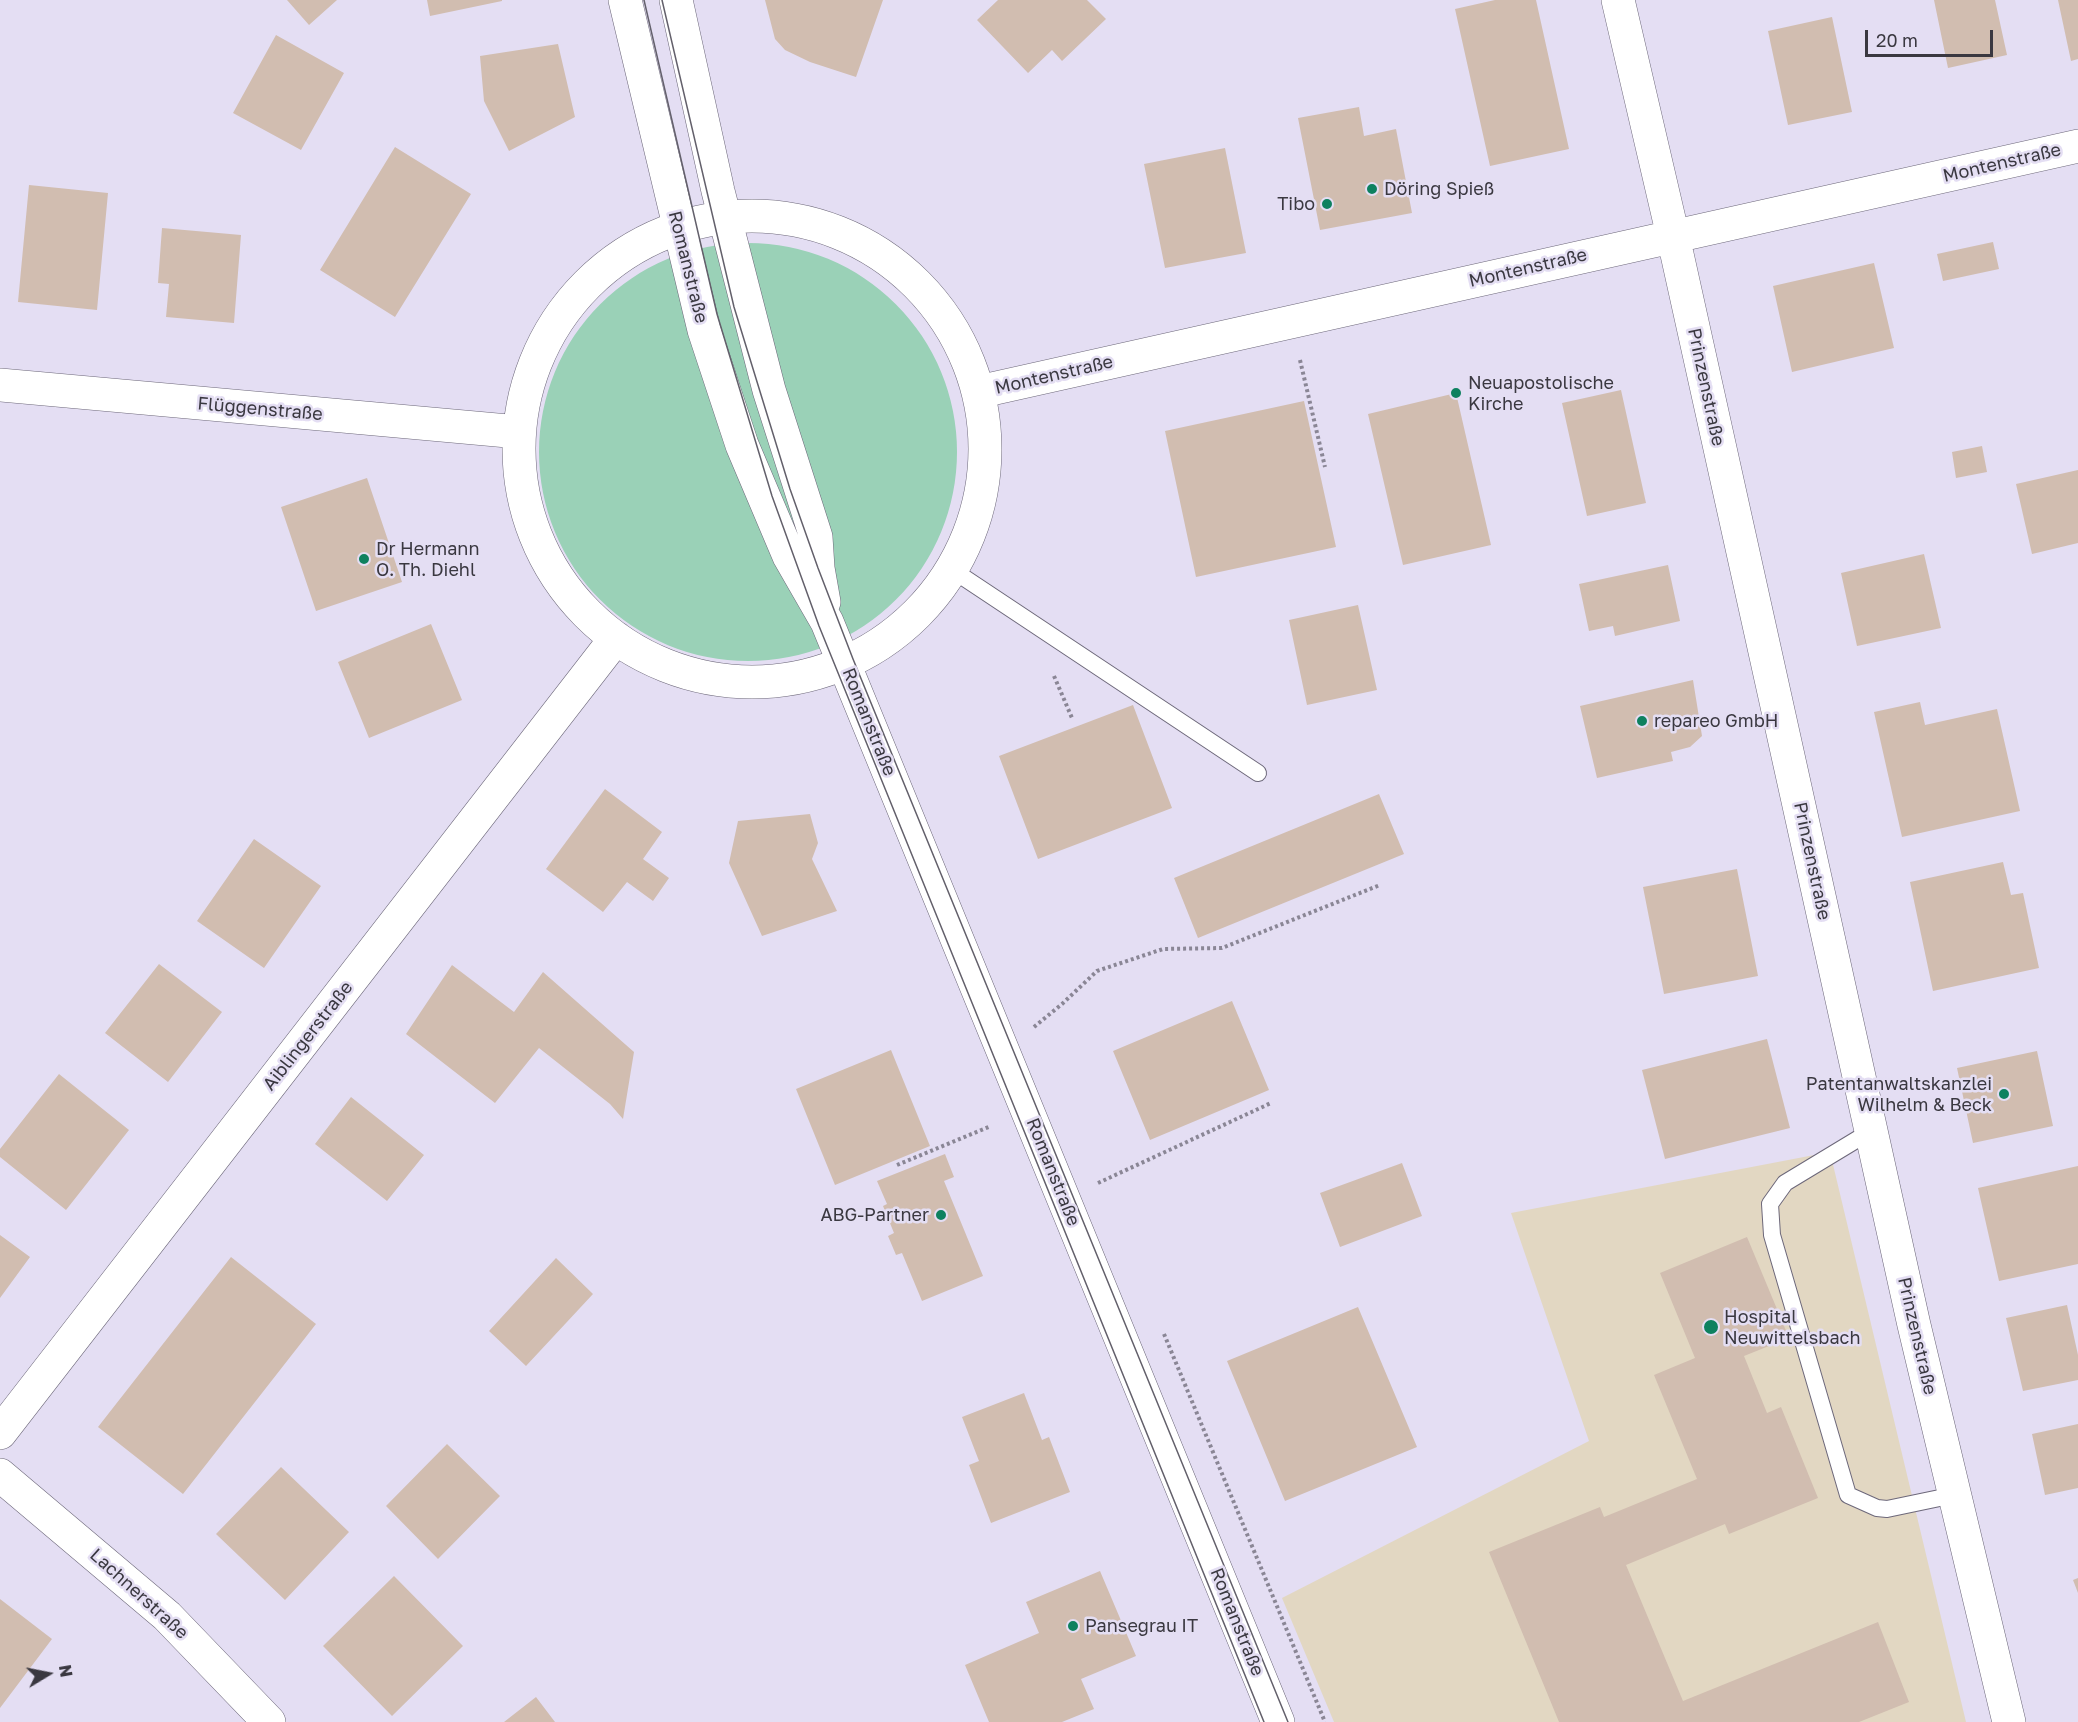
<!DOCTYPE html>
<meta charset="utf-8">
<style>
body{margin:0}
#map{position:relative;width:2078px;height:1722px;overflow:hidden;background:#e4def3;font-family:"Golos Text",sans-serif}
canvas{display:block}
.north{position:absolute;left:18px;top:1644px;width:60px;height:60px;-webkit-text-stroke:4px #e4def3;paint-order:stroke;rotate:80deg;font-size:16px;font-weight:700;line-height:24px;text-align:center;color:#3a3840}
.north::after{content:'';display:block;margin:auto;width:21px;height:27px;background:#3a3840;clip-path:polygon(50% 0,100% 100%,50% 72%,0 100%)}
.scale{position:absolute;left:1865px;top:30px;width:128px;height:27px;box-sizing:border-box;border:3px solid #3a3840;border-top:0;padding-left:8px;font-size:18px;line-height:21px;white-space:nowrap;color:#3a3840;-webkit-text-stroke:4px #e4def3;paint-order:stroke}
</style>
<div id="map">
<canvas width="2078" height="1722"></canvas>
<div class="north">N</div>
<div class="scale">20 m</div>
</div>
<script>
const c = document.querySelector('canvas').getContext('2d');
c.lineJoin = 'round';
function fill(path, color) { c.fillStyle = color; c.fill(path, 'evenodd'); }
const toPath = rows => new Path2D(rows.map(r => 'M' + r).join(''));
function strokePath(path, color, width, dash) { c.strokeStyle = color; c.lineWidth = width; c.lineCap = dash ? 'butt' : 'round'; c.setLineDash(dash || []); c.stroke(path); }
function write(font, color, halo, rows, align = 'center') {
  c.font = font + ' "Golos Text",sans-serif'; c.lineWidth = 5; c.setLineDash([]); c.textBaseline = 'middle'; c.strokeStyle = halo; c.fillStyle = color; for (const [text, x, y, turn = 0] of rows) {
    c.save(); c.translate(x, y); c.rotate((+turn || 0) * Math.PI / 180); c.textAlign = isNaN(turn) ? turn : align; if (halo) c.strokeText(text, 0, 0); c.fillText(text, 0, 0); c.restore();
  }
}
fill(toPath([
 [1830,1152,1966,1722,1334,1722,1282,1598,1589,1441,1511,1213]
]), '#e2d7c2');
fill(toPath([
 '539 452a209 209 0 1 1 418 0a209 209 0 1 1-418 0Z'
]), '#9ad1b7');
fill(toPath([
 [287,0,337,0,309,25],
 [427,0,502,0,502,1,430,16],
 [765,0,883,0,856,77,810,62,785,50,775,39],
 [998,0,1087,0,1106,19,1062,61,1052,50,1028,73,977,20],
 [1495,0,1536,0,1569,149,1490,166,1455,9],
 [1934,0,1995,0,2007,55,1948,68],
 [2058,0,2078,0,2078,59,2071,61],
 [1832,17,1852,112,1788,125,1768,31],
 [276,35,344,73,301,150,233,113],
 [558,44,575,117,509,151,484,101,480,56],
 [1359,107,1364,136,1396,129,1412,213,1320,230,1298,118],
 [395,147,471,194,395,317,320,270],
 [1225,148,1246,253,1165,268,1144,164],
 [29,185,108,193,97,310,18,302],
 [162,228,241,235,234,323,166,317,169,284,158,283],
 [1993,242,1999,269,1943,281,1937,254],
 [1874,263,1894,348,1792,372,1773,286],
 [1621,390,1646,503,1587,516,1562,403],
 [1456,393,1491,545,1403,565,1368,414],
 [1304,401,1336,547,1196,577,1165,431],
 [1982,446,1987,472,1956,478,1952,452],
 [2078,470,2078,543,2032,554,2016,484],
 [367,478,402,582,316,611,281,507],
 [1924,554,1941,628,1857,646,1841,573],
 [1668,565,1680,621,1615,636,1613,626,1589,631,1579,584],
 [1358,605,1377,690,1307,705,1289,620],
 [431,624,462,700,369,738,338,662],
 [1693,680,1702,736,1690,747,1671,752,1673,761,1597,778,1580,706],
 [1920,702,1925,725,1997,709,2020,811,1902,837,1874,712],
 [1133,705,1172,808,1038,859,999,756],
 [605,789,662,832,643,859,669,878,653,901,627,882,603,912,546,869],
 [1379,794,1404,854,1198,938,1174,878],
 [810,814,818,843,812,859,837,911,762,936,729,863,738,821],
 [254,839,321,886,264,968,197,921],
 [2003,862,2011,895,2023,893,2039,968,1933,991,1910,882],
 [1737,869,1758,976,1664,994,1643,887],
 [159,964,222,1012,168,1082,105,1033],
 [452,965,514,1012,543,972,634,1052,623,1119,610,1104,539,1048,495,1103,406,1034],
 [1232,1001,1269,1090,1150,1140,1113,1051],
 [1767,1039,1790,1128,1665,1159,1642,1070],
 [891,1050,930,1146,835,1185,796,1089],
 [2037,1051,2053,1126,1973,1143,1957,1068],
 [59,1074,129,1130,66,1210,0,1157,0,1149],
 [351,1097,424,1155,387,1201,315,1144],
 [945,1154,954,1177,944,1181,983,1276,922,1301,902,1253,896,1255,888,1236,894,1233,883,1206,887,1204,877,1181],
 [1402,1163,1422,1216,1340,1247,1320,1193],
 [2078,1166,2078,1264,1999,1281,1978,1188],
 [0,1235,30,1257,0,1298],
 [1747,1237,1789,1338,1744,1356,1767,1413,1781,1407,1818,1498,1729,1534,1725,1524,1626,1565,1683,1701,1878,1622,1909,1702,1859,1722,1559,1722,1489,1552,1600,1507,1604,1517,1697,1479,1654,1375,1695,1358,1660,1273],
 [231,1257,316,1324,183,1494,98,1427],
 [556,1258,593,1294,526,1366,489,1331],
 [2067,1305,2078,1355,2078,1380,2023,1391,2006,1318],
 [1358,1307,1417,1447,1285,1501,1227,1361],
 [1024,1393,1042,1440,1049,1437,1070,1492,991,1523,969,1465,979,1461,962,1417],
 [2078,1424,2078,1488,2045,1495,2032,1434],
 [447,1444,500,1496,438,1559,386,1506],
 [281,1467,349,1532,285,1600,216,1534],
 [1100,1571,1136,1656,1081,1679,1094,1709,1062,1722,989,1722,965,1665,1039,1633,1026,1602],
 [394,1576,463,1646,392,1716,323,1646],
 [2078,1578,2078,1593,2073,1580],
 [0,1599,52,1639,0,1708],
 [536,1697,555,1722,504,1722]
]), '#d1bdb0');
const service = toPath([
 [951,569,1258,773],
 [1871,1131,1785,1183,1770,1204,1772,1235,1848,1495,1877,1508,1887,1509,1954,1495]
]);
const minor = toPath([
 [1618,0,1673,236,1914,1325,2009,1722],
 '519 449a233 233 0 1 1 466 0a233 233 0 1 1-466 0Z',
 [0,385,519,432],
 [978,392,2078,146],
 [0,1433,616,638],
 [0,1475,167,1616,269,1722]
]);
const secondary = toPath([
 [625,0,704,330,742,445,789,556,827,622,1278,1722],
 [676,0,718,191,769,390,816,537,818,568,824,602]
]);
strokePath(service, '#6d687a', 18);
strokePath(minor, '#6d687a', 34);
strokePath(secondary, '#6d687a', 34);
strokePath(toPath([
 [1300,360,1325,467],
 [1054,676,1072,718],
 [1034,1027,1062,1004,1097,971,1163,949,1222,948,1380,885],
 [897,1165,991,1126],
 [1098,1183,1271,1103],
 [1164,1334,1325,1722]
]), '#8a8695', 4, [3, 3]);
strokePath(service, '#fff', 16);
strokePath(minor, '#fff', 33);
strokePath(secondary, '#fff', 33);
strokePath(toPath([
 [644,0,717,314,772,496,819,626,1264,1722],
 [662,0,734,307,790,489,818,568,853,659,1288,1722]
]), '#63606b', 1.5);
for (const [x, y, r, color] of [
 [1372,189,6,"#0e815f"],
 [1327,204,6,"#0e815f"],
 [1456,393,6,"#0e815f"],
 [364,559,6,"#0e815f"],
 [1642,721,6,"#0e815f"],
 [2004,1094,6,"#0e815f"],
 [941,1215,6,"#0e815f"],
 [1711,1327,8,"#0e815f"],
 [1073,1626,6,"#0e815f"]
]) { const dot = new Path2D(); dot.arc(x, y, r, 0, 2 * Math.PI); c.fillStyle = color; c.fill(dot); strokePath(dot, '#e4def3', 2); }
write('18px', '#3a3840', '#e4def3', [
 ["Montenstraße",2002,163,-13],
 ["Romanstraße",688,267,76],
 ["Montenstraße",1528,268,-13],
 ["Montenstraße",1054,375,-13],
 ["Prinzenstraße",1706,387,78],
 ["Flüggenstraße",260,409,5],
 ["Romanstraße",869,722,68],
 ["Prinzenstraße",1812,861,78],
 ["Aiblingerstraße",308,1036,-52],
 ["Romanstraße",1053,1172,68],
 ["Prinzenstraße",1917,1336,77],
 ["Lachnerstraße",139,1594,42],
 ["Romanstraße",1237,1622,68]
]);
write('18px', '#3a3840', '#e4def3', [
 ["Döring Spieß",1384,189],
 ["Tibo",1315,204,"right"],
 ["Neuapostolische",1468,383],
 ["Kirche",1468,404],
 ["Dr Hermann",376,549],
 ["O. Th. Diehl",376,570],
 ["repareo GmbH",1654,721],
 ["Patentanwaltskanzlei",1992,1084,"right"],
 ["Wilhelm & Beck",1992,1105,"right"],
 ["ABG-Partner",929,1215,"right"],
 ["Hospital",1724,1317],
 ["Neuwittelsbach",1724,1338],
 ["Pansegrau IT",1085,1626]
], 'left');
</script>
